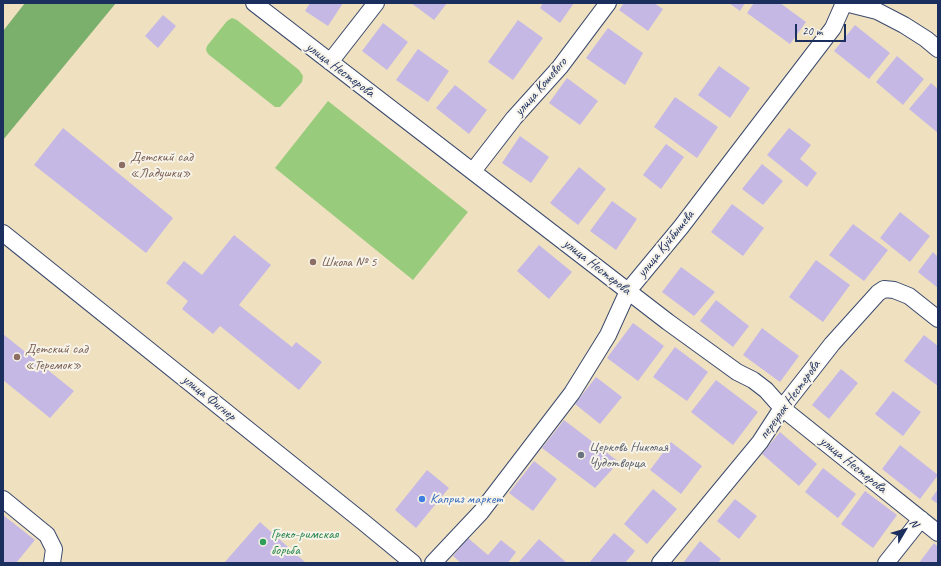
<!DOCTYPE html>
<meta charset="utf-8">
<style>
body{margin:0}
#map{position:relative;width:941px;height:566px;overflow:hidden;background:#efe0c0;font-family:Caveat,sans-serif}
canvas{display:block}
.frame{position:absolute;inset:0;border:4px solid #1b2f5e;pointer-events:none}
.north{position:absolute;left:885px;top:510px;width:40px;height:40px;-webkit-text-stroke:3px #f7f3e8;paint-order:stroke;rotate:52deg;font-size:11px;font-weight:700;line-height:16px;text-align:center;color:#1b2f5e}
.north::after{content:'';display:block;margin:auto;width:14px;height:18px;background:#1b2f5e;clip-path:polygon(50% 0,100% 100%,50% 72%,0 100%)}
.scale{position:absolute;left:795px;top:24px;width:51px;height:18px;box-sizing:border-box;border:2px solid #1b2f5e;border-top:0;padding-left:5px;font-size:12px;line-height:14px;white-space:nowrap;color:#1b2f5e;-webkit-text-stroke:3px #f7f3e8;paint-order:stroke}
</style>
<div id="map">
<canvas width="941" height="566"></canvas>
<div class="frame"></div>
<div class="north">N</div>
<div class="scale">20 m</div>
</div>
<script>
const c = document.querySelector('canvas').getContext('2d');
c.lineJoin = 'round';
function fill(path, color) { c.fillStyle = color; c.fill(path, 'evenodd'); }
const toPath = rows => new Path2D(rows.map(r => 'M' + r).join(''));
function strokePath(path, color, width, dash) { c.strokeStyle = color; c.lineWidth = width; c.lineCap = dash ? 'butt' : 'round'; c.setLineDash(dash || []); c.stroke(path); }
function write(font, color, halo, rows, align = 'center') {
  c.font = font + ' Caveat,sans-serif'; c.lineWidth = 4; c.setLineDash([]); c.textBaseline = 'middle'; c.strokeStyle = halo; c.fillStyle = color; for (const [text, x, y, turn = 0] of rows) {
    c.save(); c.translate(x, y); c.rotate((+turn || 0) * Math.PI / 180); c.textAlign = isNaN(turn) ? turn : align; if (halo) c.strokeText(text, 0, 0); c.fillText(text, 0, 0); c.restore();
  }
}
fill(toPath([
 [232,18,237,20,299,70,303,76,302,82,280,107,275,107,208,54,206,50,207,46,227,21],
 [328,101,468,212,413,280,275,168]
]), '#98cc7c');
fill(toPath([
 [25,3,116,3,3,140,3,31]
]), '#7ab06c');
fill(toPath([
 [310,3,343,3,328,26,305,11],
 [411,3,447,3,434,20],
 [543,3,574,3,560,23,540,8],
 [624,3,654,3,663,9,648,31,619,10],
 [729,3,745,3,740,11],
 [754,3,780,3,806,22,790,44,747,13],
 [163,15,176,26,158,48,145,36],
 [518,20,543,38,513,80,488,62],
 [383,23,408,42,387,70,362,51],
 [855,25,890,53,869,79,834,51],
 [608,28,643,53,625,85,586,58],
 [418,49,449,71,428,102,396,80],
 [897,56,924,79,903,105,876,82],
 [719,66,750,88,730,118,698,95],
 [567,78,598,101,580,125,549,103],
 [931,83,938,89,938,133,909,109],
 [455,85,487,110,469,134,436,108],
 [675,97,718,127,697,158,654,127],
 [63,128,173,218,146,253,34,165],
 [789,128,811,145,800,159,817,173,807,187,767,155],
 [520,136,549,157,531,183,502,163],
 [666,144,684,157,661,189,643,175],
 [762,164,783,181,763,205,742,189],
 [579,167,606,189,578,225,550,203],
 [612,201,637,219,616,250,590,231],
 [732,204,764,228,743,256,711,232],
 [900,212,930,236,910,262,880,238],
 [853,224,888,250,864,281,829,255],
 [234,235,271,265,239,305,292,347,296,342,322,362,299,390,220,326,213,334,182,309,188,301,166,283,184,261,202,275],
 [539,245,572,272,549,299,517,271],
 [933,252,938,257,938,288,918,272],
 [816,260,850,285,823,322,789,297],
 [681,267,715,292,694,316,662,292],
 [716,300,749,326,733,347,700,321],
 [633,323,664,346,638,381,607,358],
 [762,328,799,356,780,382,743,355],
 [3,334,74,391,50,418,3,380],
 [924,335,938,346,938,386,904,361],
 [675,347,708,372,687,401,653,377],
 [841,369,858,383,829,419,812,405],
 [596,377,622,397,600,424,575,404],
 [716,380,758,412,733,445,691,412],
 [893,391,921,412,903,436,875,414],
 [564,420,619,462,595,488,542,448],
 [780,432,817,464,799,486,762,454],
 [671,442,702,466,681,494,650,470],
 [900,445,938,475,920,499,882,469],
 [534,461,557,479,533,511,509,493],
 [823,468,856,494,838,518,805,492],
 [427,470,449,488,416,528,395,510],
 [653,489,677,509,647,544,624,524],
 [938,489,938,504,931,499],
 [865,491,897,515,873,548,841,524],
 [735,499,757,516,739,539,717,521],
 [3,515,35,540,16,563,3,563],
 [260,522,306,563,224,563],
 [614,533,635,551,625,563,589,563],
 [468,538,488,555,501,540,516,552,508,563,461,563,453,556],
 [539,539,567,563,518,563],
 [700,541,721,559,718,563,683,563],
 [934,543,938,547,938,563,919,563]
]), '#c5b8e4');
const minor = toPath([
 [254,3,668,322,737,372,753,380,766,390,782,408,938,533],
 [845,3,877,11,904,25,926,39,938,49],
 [330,62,376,3],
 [473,171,514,118,560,67,608,3],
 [3,233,362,521,413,563],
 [3,499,47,535,54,549,52,563],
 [433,563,481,512,572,393,608,335,628,291,681,227,833,28,844,3],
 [660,563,760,442,782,408,832,344,878,293,884,289,894,290,909,296,938,319],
 [886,563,921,519]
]);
strokePath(minor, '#3b4a6d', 18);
strokePath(minor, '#fff', 16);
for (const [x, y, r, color] of [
 [122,165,4,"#8d6e63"],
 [313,262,4,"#8d6e63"],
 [17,357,4,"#8d6e63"],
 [581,455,4,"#6b7280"],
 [422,499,4,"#3f7fe0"],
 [263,542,4,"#2e9e5b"]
]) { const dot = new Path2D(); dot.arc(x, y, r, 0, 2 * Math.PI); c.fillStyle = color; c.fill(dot); strokePath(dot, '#f7f3e8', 1.5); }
write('14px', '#1b2f5e', '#f7f3e8', [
 ["улица Нестерова",340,70,37],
 ["улица Кошевого",541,87,-49],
 ["улица Куйбышева",666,244,-51],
 ["улица Нестерова",597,267,38],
 ["улица Фигнер",209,398,39],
 ["переулок Нестерова",790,400,-54],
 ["улица Нестерова",853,465,39]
]);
write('14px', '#785e54', '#f7f3e8', [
 ["Детский сад",130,157],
 ["«Ладушки»",130,173],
 ["Школа № 5",321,262],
 ["Детский сад",25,349],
 ["«Теремок»",25,365]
], 'left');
write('14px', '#5b616d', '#f7f3e8', [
 ["Церковь Николая",589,447],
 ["Чудотворца",589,463]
], 'left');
write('14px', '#366cbe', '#f7f3e8', [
 ["Каприз маркет",430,499]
], 'left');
write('14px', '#27864d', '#f7f3e8', [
 ["Греко-римская",271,534],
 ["борьба",271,550]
], 'left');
</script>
